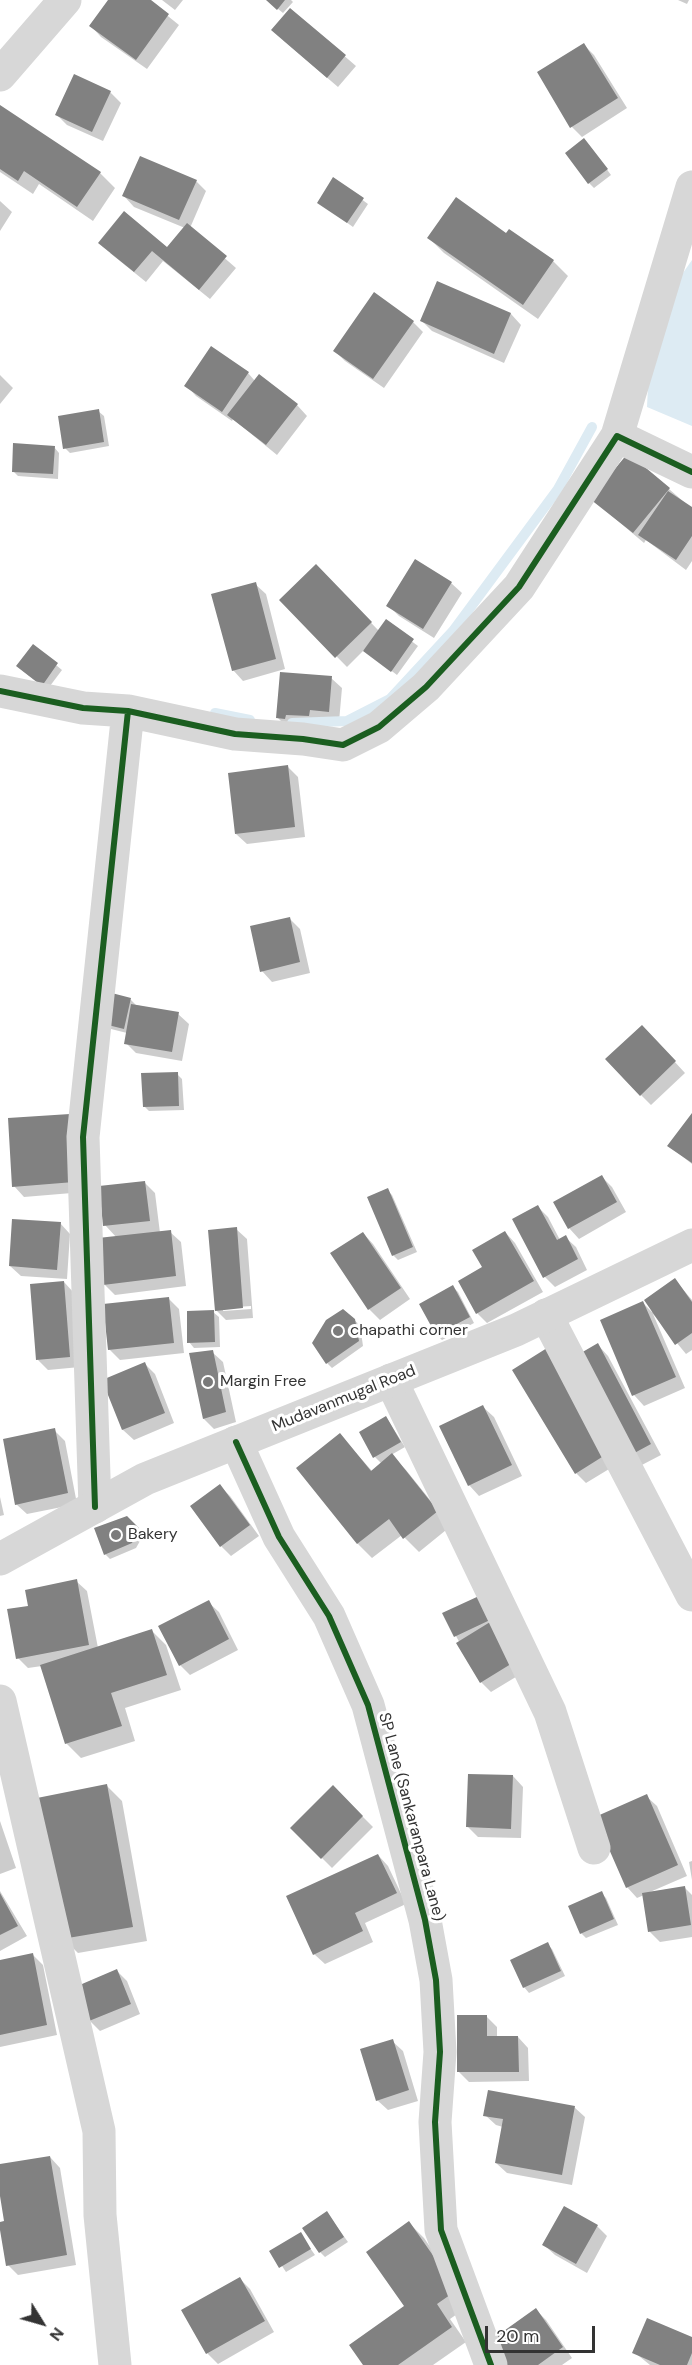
<!DOCTYPE html>
<style>
body{margin:0}
#map{position:relative;width:692px;height:2365px;overflow:hidden;background:#fff;font-family:"DM Sans",sans-serif}
canvas{display:block}
.north{position:absolute;left:12px;top:2293px;width:60px;height:60px;-webkit-text-stroke:4px #fff;paint-order:stroke;rotate:127deg;font-size:16px;font-weight:700;line-height:24px;text-align:center;color:#333}
.north::after{content:'';display:block;margin:auto;width:21px;height:27px;background:#333;clip-path:polygon(50% 0,100% 100%,50% 72%,0 100%)}
.scale{position:absolute;left:485px;top:2326px;width:110px;height:27px;box-sizing:border-box;border:3px solid #333;border-top:0;padding-left:8px;font-size:18px;line-height:21px;white-space:nowrap;color:#333;-webkit-text-stroke:4px #fff;paint-order:stroke}
</style>
<div id="map">
<canvas width="692" height="2365"></canvas>
<div class="north">N</div>
<div class="scale">20 m</div>
</div>
<script>
const c = document.querySelector('canvas').getContext('2d');
c.lineJoin = 'round';
function fill(path, color) { c.fillStyle = color; c.fill(path, 'evenodd'); }
const toPath = rows => new Path2D(rows.map(r => 'M' + r).join(''));
function strokePath(path, color, width, dash) { c.strokeStyle = color; c.lineWidth = width; c.lineCap = dash ? 'butt' : 'round'; c.setLineDash(dash || []); c.stroke(path); }
function write(font, color, halo, rows, align = 'center') {
  c.font = font + ' "DM Sans",sans-serif'; c.lineWidth = 6; c.setLineDash([]); c.textBaseline = 'middle'; c.strokeStyle = halo; c.fillStyle = color; for (const [text, x, y, turn = 0] of rows) {
    c.save(); c.translate(x, y); c.rotate((+turn || 0) * Math.PI / 180); c.textAlign = isNaN(turn) ? turn : align; if (halo) c.strokeText(text, 0, 0); c.fillText(text, 0, 0); c.restore();
  }
}
fill(toPath([
 [692,260,692,426,647,407,649,366,678,280]
]), '#ddebf3');
fill(toPath([
 [110,0,148,0,179,25,147,69,101,37,91,26],
 [162,0,183,0,175,10],
 [267,0,291,0,293,2,283,13],
 [678,0,689,0,687,4],
 [291,10,356,66,338,87,283,40],
 [584,45,594,55,627,108,582,137,572,127],
 [110,92,121,103,103,141,67,125,57,115],
 [0,106,100,173,115,188,93,221,39,184,33,194,0,172],
 [589,145,611,175,594,188,589,183],
 [334,179,368,204,353,227,318,202],
 [196,181,206,191,190,228,236,268,210,299,163,261,146,282,110,253,167,249,185,228,134,207,124,196],
 [0,201,12,212,0,231],
 [510,231,553,261,568,276,538,319,444,253,429,238,507,235],
 [438,283,511,314,521,325,504,363,432,331,422,321],
 [413,322,423,332,384,388,345,361,335,351],
 [248,373,255,381,297,405,307,416,277,455,233,419,232,421,196,396,186,385],
 [0,375,13,388,0,404],
 [98,411,104,416,109,446,70,453,65,448],
 [54,447,59,453,58,479,18,476,13,471],
 [669,489,692,509,692,561,686,570,646,540,644,543,592,499],
 [316,566,379,631,386,622,418,646,397,675,364,650,347,667,281,600],
 [451,583,462,593,434,638,399,616,388,605],
 [255,584,266,594,285,669,243,681,233,670],
 [33,646,62,670,47,690,23,671],
 [331,678,342,688,339,722,320,720,319,726,288,728,277,717],
 [288,767,298,777,305,837,247,844,236,834],
 [290,919,300,929,310,973,272,982,262,971],
 [105,993,131,1000,136,1005,178,1014,189,1024,182,1061,136,1053,126,1043,127,1033,103,1027],
 [652,1037,685,1073,651,1105,641,1095],
 [177,1074,182,1079,184,1110,149,1111,144,1106],
 [70,1115,84,1192,24,1197,14,1186],
 [692,1115,692,1164,669,1146],
 [602,1177,612,1187,626,1212,579,1239,569,1228],
 [145,1183,155,1193,160,1233,170,1232,181,1242,186,1286,115,1295,105,1285,117,1238,105,1225],
 [387,1190,392,1195,417,1252,398,1260,393,1255],
 [538,1207,548,1217,560,1240,565,1237,576,1247,587,1270,555,1287,545,1277],
 [60,1223,70,1234,67,1279,21,1276,10,1266],
 [236,1229,247,1239,253,1318,226,1320,216,1310],
 [251,1306,251,1309,223,1311,223,1308],
 [505,1232,515,1243,543,1292,487,1323,477,1313,484,1268],
 [363,1233,373,1244,410,1299,380,1320,369,1309,332,1254],
 [675,1280,692,1300,692,1350,686,1354,653,1314,685,1388,644,1406,634,1395,602,1321,643,1303,652,1312],
 [64,1282,74,1293,80,1367,48,1370,38,1360],
 [453,1287,458,1292,474,1323,442,1340,437,1335,421,1304],
 [169,1299,179,1309,184,1353,120,1360,109,1349],
 [213,1312,219,1317,220,1347,194,1348,189,1342],
 [354,1320,360,1325,363,1346,332,1368,327,1363],
 [598,1345,608,1356,661,1455,638,1467],
 [547,1350,619,1463,586,1483,576,1473],
 [212,1352,223,1362,236,1422,214,1429,204,1419],
 [145,1364,155,1374,174,1423,134,1440,123,1430,104,1380],
 [483,1407,494,1417,522,1476,479,1496,469,1485],
 [386,1417,405,1447,391,1455,406,1470,451,1526,419,1552,402,1535,372,1558,358,1544,299,1468,340,1435,372,1471,382,1464,375,1457],
 [54,1430,65,1441,77,1504,27,1514,16,1504],
 [220,1486,230,1496,259,1536,231,1556,221,1546],
 [0,1497,4,1515,0,1516],
 [126,1518,144,1534,136,1548,110,1559,105,1554],
 [76,1581,87,1591,98,1648,152,1631,166,1645,181,1690,125,1708,135,1741,81,1758,66,1743,42,1666,28,1668,18,1658,30,1607],
 [208,1602,219,1612,238,1650,190,1675,180,1665],
 [444,1614,495,1621,529,1669,491,1692,481,1682],
 [513,1776,523,1787,521,1838,478,1837,468,1827],
 [107,1786,122,1801,147,1941,78,1953,64,1939],
 [333,1787,373,1827,332,1868,292,1828],
 [646,1796,657,1806,687,1876,650,1892,684,1887,692,1895,692,1937,660,1942,650,1932,644,1895,637,1898,627,1887],
 [0,1821,16,1868,0,1874],
 [378,1855,388,1866,406,1904,365,1923,373,1942,325,1964,314,1954],
 [692,1861,692,1880,689,1862],
 [0,1891,27,1936,0,1951],
 [601,1893,606,1898,618,1925,586,1938,581,1933],
 [547,1944,552,1949,565,1976,529,1993,524,1987,512,1960],
 [33,1955,43,1965,57,2035,0,2047,0,1961],
 [117,1971,127,1981,140,2014,100,2031,90,2021],
 [486,2016,497,2027,497,2038,518,2037,528,2048,529,2081,469,2082,458,2071],
 [392,2041,403,2051,418,2101,388,2110,377,2100],
 [574,2107,585,2117,572,2185,507,2173,496,2163,503,2127,496,2125,485,2115],
 [50,2157,60,2168,76,2265,18,2275,8,2265,0,2165],
 [327,2213,348,2242,325,2257,320,2252],
 [409,2223,424,2238,470,2305,450,2319,466,2342,433,2365,365,2365,406,2306],
 [597,2226,607,2236,587,2273,555,2255,544,2245],
 [300,2234,315,2255,286,2272,272,2251],
 [240,2279,250,2289,274,2332,218,2364,207,2353],
 [536,2310,546,2320,572,2358,562,2365,505,2365],
 [692,2339,692,2365,650,2365,634,2352]
]), '#0003');
strokePath(toPath([
 [215,713,250,720],
 [292,723,347,721,390,699,453,631,558,489,592,427]
]), '#ddebf3', 10);
fill(toPath([
 [108,0,151,0,169,14,136,60,89,26],
 [266,0,285,0,277,10],
 [290,8,346,55,327,78,271,30],
 [584,43,618,98,570,128,537,72],
 [74,74,111,91,92,132,55,115],
 [0,105,101,172,77,207,24,171,18,181,0,169],
 [584,138,608,169,588,184,565,153],
 [140,156,197,180,179,220,122,196],
 [333,177,364,198,347,223,317,203],
 [456,197,506,233,509,229,554,260,523,305,427,238],
 [124,211,167,247,187,223,227,256,199,290,152,251,134,272,98,243],
 [437,281,511,313,494,354,420,321],
 [374,292,414,321,373,379,333,351],
 [211,346,249,372,222,412,184,386],
 [259,374,298,404,266,445,227,415],
 [99,409,104,442,63,449,58,416],
 [13,443,55,446,53,474,12,472],
 [628,453,670,488,633,533,590,499],
 [668,491,692,507,692,536,676,560,638,535],
 [415,559,452,582,423,629,386,606],
 [316,564,372,622,335,658,279,600],
 [256,582,276,659,232,671,211,594],
 [386,619,414,639,391,672,363,651],
 [33,644,58,663,42,686,16,666],
 [280,672,332,676,329,712,310,710,309,716,286,715,285,719,276,718],
 [288,765,295,827,235,834,228,773],
 [290,917,300,962,260,972,250,926],
 [104,991,131,998,124,1029,96,1022],
 [131,1004,179,1012,172,1052,124,1044],
 [642,1025,676,1061,640,1096,605,1059],
 [178,1072,179,1106,143,1107,141,1073],
 [692,1113,692,1163,667,1146],
 [70,1114,74,1182,12,1187,8,1118],
 [602,1175,617,1202,568,1229,553,1202],
 [145,1181,150,1221,103,1226,99,1186],
 [388,1188,413,1247,392,1256,367,1197],
 [538,1205,557,1240,566,1235,578,1259,543,1278,512,1219],
 [12,1219,61,1222,57,1270,9,1266],
 [237,1227,243,1308,215,1311,208,1230],
 [171,1230,176,1276,103,1285,98,1238],
 [505,1231,534,1281,476,1314,458,1281,482,1267,472,1250],
 [363,1232,401,1288,368,1310,330,1253],
 [675,1278,692,1302,692,1333,675,1345,644,1300],
 [64,1281,70,1357,36,1360,30,1284],
 [453,1285,470,1317,436,1335,419,1304],
 [169,1297,174,1343,108,1350,103,1304],
 [643,1301,676,1377,632,1396,600,1320],
 [343,1309,355,1319,359,1341,326,1364,312,1343,326,1320],
 [214,1310,215,1342,187,1343,187,1311],
 [598,1343,651,1444,627,1457,574,1357],
 [547,1348,610,1452,575,1474,512,1370],
 [213,1350,226,1412,203,1419,189,1353],
 [145,1362,165,1413,122,1430,102,1380],
 [483,1405,512,1465,468,1486,439,1426],
 [386,1416,401,1442,373,1458,359,1432],
 [55,1428,68,1493,15,1505,3,1439],
 [340,1433,371,1471,392,1453,438,1511,403,1539,389,1519,357,1544,296,1468],
 [220,1484,250,1525,220,1547,190,1506],
 [127,1516,139,1528,132,1543,104,1555,94,1528],
 [77,1579,89,1645,16,1659,7,1609,28,1606,25,1590],
 [479,1596,490,1620,454,1637,442,1613],
 [209,1600,229,1639,179,1666,158,1626],
 [495,1619,519,1659,480,1683,456,1643],
 [152,1629,167,1675,111,1693,122,1726,65,1744,40,1665],
 [468,1774,513,1775,511,1829,466,1827],
 [107,1784,133,1927,62,1939,37,1798],
 [333,1785,363,1816,321,1859,290,1828],
 [647,1794,678,1865,626,1888,595,1817],
 [378,1854,397,1893,355,1913,363,1931,313,1955,286,1896],
 [685,1886,691,1925,648,1932,642,1893],
 [602,1891,614,1919,580,1934,568,1906],
 [0,1893,18,1926,0,1935],
 [548,1942,561,1971,523,1988,510,1960],
 [33,1953,47,2025,0,2035,0,1960],
 [117,1969,131,2004,89,2021,75,1987],
 [457,2015,487,2015,487,2036,518,2036,519,2072,457,2072],
 [393,2039,409,2090,376,2101,360,2049],
 [488,2090,575,2106,562,2175,495,2163,503,2119,483,2116],
 [50,2156,67,2255,6,2266,0,2230,0,2222,4,2221,0,2196,0,2164],
 [564,2206,598,2225,576,2264,542,2245],
 [327,2211,344,2237,319,2253,302,2228],
 [409,2221,457,2290,437,2304,452,2327,398,2365,363,2365,349,2345,404,2306,366,2252],
 [301,2232,311,2249,279,2268,269,2251],
 [240,2277,265,2321,206,2354,181,2310],
 [536,2308,563,2347,538,2365,503,2365,487,2343],
 [647,2318,692,2337,692,2353,687,2365,660,2365,632,2353]
]), '#818181');
strokePath(toPath([
 [0,75,65,0],
 [617,436,692,187],
 [0,691,83,708,128,711,235,734,303,739,343,745,379,727,426,687,519,587,617,436,692,472],
 [546,1315,692,1595],
 [391,1380,550,1712,594,1848],
 [236,1442,279,1537,329,1616,368,1705,425,1920,436,1980,440,2052,435,2122,441,2230,491,2365],
 [95,1507,83,1137,128,711],
 [0,1701,99,2131,100,2215,115,2365]
]), '#d7d7d7', 33);
strokePath(toPath([
 [0,1559,145,1479,516,1330,692,1245]
]), '#d7d7d7', 33);
strokePath(toPath([
 [0,691,83,708,128,711,235,734,303,739,343,745,379,727,426,687,519,587,617,436,692,472],
 [236,1442,279,1537,329,1616,368,1705,425,1920,436,1980,440,2052,435,2122,441,2230,491,2365],
 [95,1507,83,1137,128,711]
]), '#1b5e20', 6);
for (const [x, y, r, color] of [
 [338,1331,6,"#7a7a7a"],
 [208,1382,6,"#7a7a7a"],
 [116,1535,6,"#7a7a7a"]
]) { const dot = new Path2D(); dot.arc(x, y, r, 0, 2 * Math.PI); c.fillStyle = color; c.fill(dot); strokePath(dot, '#fff', 2); }
write('16px', '#333', '#fff', [
 ["chapathi corner",350,1331],
 ["Margin Free",220,1382],
 ["Bakery",128,1535]
], 'left');
write('16px', '#333', '#fff', [
 ["Mudavanmugal Road",344,1399,-22],
 ["SP Lane (Sankaranpara Lane)",411,1817,75]
]);
</script>
